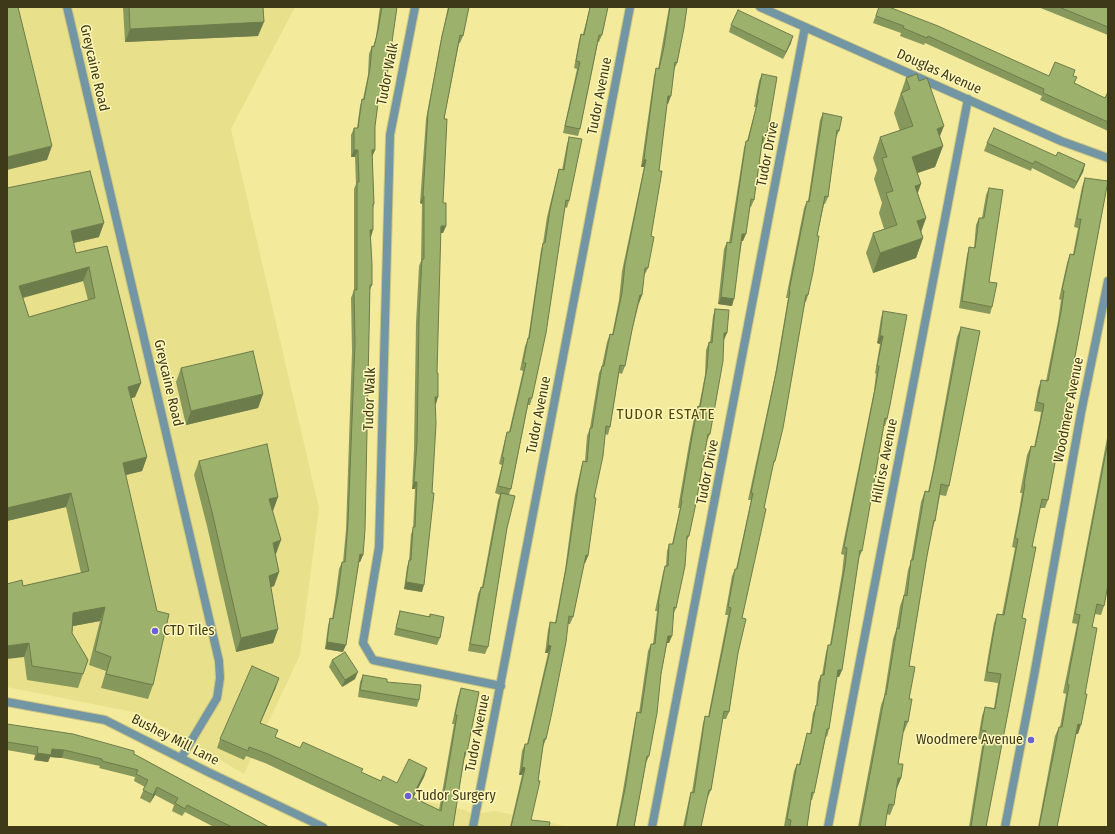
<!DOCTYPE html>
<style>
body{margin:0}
#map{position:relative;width:1115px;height:834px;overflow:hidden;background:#f3ea9c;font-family:"Fira Sans Condensed",sans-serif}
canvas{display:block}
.frame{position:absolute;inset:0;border:8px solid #3d3919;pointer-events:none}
</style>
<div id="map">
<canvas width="1115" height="834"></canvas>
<div class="frame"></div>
</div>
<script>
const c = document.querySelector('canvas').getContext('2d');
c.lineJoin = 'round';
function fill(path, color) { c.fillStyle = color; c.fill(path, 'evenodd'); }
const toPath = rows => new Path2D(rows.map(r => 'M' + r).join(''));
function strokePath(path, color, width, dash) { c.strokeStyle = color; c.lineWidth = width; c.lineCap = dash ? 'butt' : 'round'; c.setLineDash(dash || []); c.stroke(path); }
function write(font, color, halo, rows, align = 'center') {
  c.font = font + ' "Fira Sans Condensed",sans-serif'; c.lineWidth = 3; c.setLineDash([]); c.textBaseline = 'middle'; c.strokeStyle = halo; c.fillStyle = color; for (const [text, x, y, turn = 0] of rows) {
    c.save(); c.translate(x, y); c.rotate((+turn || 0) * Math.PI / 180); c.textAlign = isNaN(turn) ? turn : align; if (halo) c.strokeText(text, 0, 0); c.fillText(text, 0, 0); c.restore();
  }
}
fill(toPath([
 [7,7,295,7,231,129,319,508,300,655,244,774,168,729,133,712,7,687],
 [415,799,465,810,472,814,496,811,570,827,403,827]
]), '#e9e08b');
const minor = toPath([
 [67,7,219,661,220,678,217,698,181,758],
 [415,7,390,135,379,547,363,643,373,660,501,686],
 [760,7,1061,141,1108,158],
 [473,827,630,7],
 [652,827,805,27],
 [828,827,968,99],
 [1005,827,1034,676,1081,413,1108,281]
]);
const tertiary = toPath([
 [7,702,105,720,208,772,323,827]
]);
strokePath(minor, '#cfc782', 10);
strokePath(tertiary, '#cfc782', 10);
strokePath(minor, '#7296a3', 8);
strokePath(tertiary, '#7296a3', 8);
fill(toPath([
 [123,7,263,7,258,36,125,42],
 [380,7,397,7,381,97,379,104,378,104,375,126,375,150,372,156,374,204,373,208,371,237,372,285,370,290,363,555,360,562,359,562,343,652,325,649,328,626,330,618,332,619,335,600,339,569,342,562,343,562,346,530,352,351,351,298,354,290,354,189,356,184,355,157,351,157,351,135,354,128,357,128,360,106,362,99,363,99,368,75,369,54,372,46,373,47,376,37],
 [448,7,469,7,463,36,460,43,459,43,444,119,443,203,446,226,443,233,440,233,436,404,435,404,422,592,404,589,407,567,409,561,411,534,413,529,415,489,412,489,414,450,416,323,419,266,421,261,422,204,420,203,426,119,440,44],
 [590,7,608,7,602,35,599,42,598,42,580,129,578,136,563,133,577,69,574,68,579,41,581,34,583,34],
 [669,7,687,7,677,63,674,70,668,104,667,103,651,236,648,268,644,276,642,295,639,303,632,330,625,366,622,374,619,373,610,427,608,435,605,434,594,498,588,556,585,563,584,563,573,617,570,624,568,624,546,739,543,747,543,746,531,820,549,827,510,827,522,775,519,775,522,751,525,744,527,744,548,653,545,653,548,630,550,622,555,623,565,570,575,495,581,468,583,461,585,461,587,436,590,428,599,373,602,366,607,342,610,334,612,335,619,300,622,271,644,167,641,167,654,76,656,68,658,69],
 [879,7,1049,76,1073,76,1075,83,1105,98,1108,92,1108,131,1040,100,1042,96,925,43,924,45,900,36,901,33,873,23],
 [1038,7,1108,7,1108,35],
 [731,25,791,43,783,59,729,32],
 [762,74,766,136,763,144,762,143,754,200,751,207,750,207,743,241,742,241,732,306,718,304,724,249,727,242,729,243,744,148,746,141,747,141,756,107,754,107,759,81],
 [906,78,940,137,943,146,935,167,918,173,918,194,926,218,921,231,923,238,916,258,873,273,866,253,873,233,884,229,879,213,882,203,874,179,877,170,873,158,880,137,900,131,894,113],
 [823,113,839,131,836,138,828,197,825,204,824,204,817,236,808,295,806,302,805,302,775,461,772,468,742,618,738,653,729,712,726,719,722,719,711,790,708,797,707,797,701,827,683,827,689,799,691,792,692,792,703,723,705,716,708,717,728,615,725,615,732,576,735,569,736,569,751,500,748,500,775,375,788,298,786,298,804,208,807,201,808,201,820,120],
 [569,137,569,201,567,208,565,207,532,398,530,405,528,405,511,489,509,494,507,528,488,647,485,654,468,651,478,594,481,587,482,587,498,500,500,495,495,493,502,465,499,464,505,439,507,432,509,432,523,371,520,370,525,346,528,339,541,250,543,243,547,217,557,176,559,169,562,170,567,144],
 [987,143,1056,156,1085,164,1083,172,1074,189,1032,168,1031,171,984,151],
 [1085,178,1108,181,1048,500,1045,508,1040,508,1032,547,1022,618,986,827,969,827,983,740,978,739,982,716,985,707,994,708,998,683,984,681,989,651,994,623,997,614,1002,615,1015,548,1012,547,1019,511,1022,493,1020,493,1027,455,1031,446,1034,447,1040,419,1041,412,1034,411,1038,389,1041,380,1046,381,1058,321,1061,300,1059,299,1067,263,1070,254,1073,254,1078,228,1074,227,1082,187],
 [7,188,99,237,73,243,76,253,107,246,141,383,135,397,131,398,147,457,142,471,126,475,153,685,148,699,101,688,106,671,89,665,100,621,73,626,72,633,88,660,78,688,27,680,24,657,23,586,81,573,66,507,7,521],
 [83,281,88,300,29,317,23,298],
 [989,188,989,282,992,307,990,314,959,308,967,255,969,247,974,248,976,225,979,218,982,218,986,195],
 [715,309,724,340,710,434,707,441,689,536,686,542,676,608,674,613,669,643,667,643,661,674,649,756,646,763,634,827,616,827,622,796,635,720,637,712,639,713,648,651,651,644,653,644,657,611,655,611,663,573,665,566,666,566,667,551,669,544,672,544,680,508,678,508,689,444,695,413,698,406,699,406,705,375,706,350,709,342,710,342,713,316],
 [883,311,887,419,885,426,884,426,862,551,859,558,842,670,839,677,837,677,829,729,827,737,826,736,814,793,812,800,811,800,807,827,788,827,784,826,794,771,797,764,799,764,805,740,807,733,810,734,813,713,816,706,818,682,821,675,822,675,826,652,828,645,830,645,842,573,844,555,841,554,874,391,876,374,875,373,880,344,877,343,881,318],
 [961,327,949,486,946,496,940,495,935,521,932,530,927,556,909,666,909,699,908,722,904,732,903,732,898,764,901,778,897,788,896,788,894,805,890,815,886,814,885,827,858,827,881,705,884,697,893,639,896,630,900,606,904,595,908,570,911,561,921,502,925,491,928,492,933,469,957,337],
 [181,368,263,394,258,408,186,425,176,382],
 [1108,433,1108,585,1104,606,1101,615,1095,614,1092,627,1085,694,1078,734,1076,734,1057,827,1038,827,1055,736,1059,727,1060,727,1066,694,1063,693,1077,624,1072,623],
 [199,461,278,497,272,511,281,540,275,554,279,572,274,586,271,587,278,629,273,643,236,652,207,526,194,475],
 [400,611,429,617,430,614,440,638,437,645,394,635,398,618],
 [332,660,355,679,342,687,329,667],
 [363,675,387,682,419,700,417,707,358,697,360,682],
 [276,687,260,723,275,737,300,748,381,781,397,783,427,768,424,777,413,798,439,810,454,724,452,724,458,697,461,688,467,752,464,760,453,827,402,827,265,763,246,756,244,760,217,748,220,739],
 [7,724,134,754,269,827,214,827,185,812,182,816,172,811,174,805,155,795,150,803,140,798,145,787,134,781,135,777,99,768,100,766,62,758,50,757,48,762,34,760,35,755,7,750]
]), '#86985c');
fill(toPath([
 [264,22,258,36,125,42,130,29],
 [793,36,791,43,783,59,786,52],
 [668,96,671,96,668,104,665,103],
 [944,126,936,146,937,129],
 [52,146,47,160,7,170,7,157],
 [943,146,935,167,905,177,912,157],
 [354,150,358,150,355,157,351,157],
 [372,150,375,150,372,157],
 [644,159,646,160,644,167,641,167],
 [1085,164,1083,172,1074,189,1077,182],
 [921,184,914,204,915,186],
 [423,196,424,196,422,204,420,203],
 [926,218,919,238,917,221],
 [104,223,99,237,65,245,71,231],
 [441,226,446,226,443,233,438,233],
 [370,230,373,230,371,237],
 [742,234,746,234,743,241,740,241],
 [923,238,916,258,873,273,880,253],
 [89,267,83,281,14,300,19,286],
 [640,295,642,295,639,303,638,303],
 [721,297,734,299,732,306,718,304],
 [724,333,727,333,724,340],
 [880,336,883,336,880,344,877,343],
 [141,383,135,397,123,401,128,387],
 [263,394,258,408,186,425,191,411],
 [435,397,438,397,436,404,432,404],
 [147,457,142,471,118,477,123,463],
 [414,482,417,482,415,489,412,489],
 [71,493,66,507,7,521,7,508],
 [278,497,273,511,264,513,269,499],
 [281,540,276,554,268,557,273,543],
 [360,554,363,555,360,562,358,562],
 [586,555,588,556,585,563,583,563],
 [279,572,274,586,264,590,269,576],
 [406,582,424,585,422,592,404,589],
 [105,607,100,621,68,627,73,613],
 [278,629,273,643,236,652,241,638],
 [668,636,672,636,669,643,666,643],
 [327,642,346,645,343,652,325,649],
 [29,643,24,657,7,659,7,646],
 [548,645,551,646,548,653,545,653],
 [838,670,842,670,839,677,836,677],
 [358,672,355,679,342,687,345,680],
 [279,678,276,687,257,731,260,723],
 [1078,724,1081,725,1078,734,1074,733],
 [52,749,64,750,62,758,50,757,48,762,34,760,37,753],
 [522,767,525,768,522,775,519,775],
 [427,768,424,777,409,806,412,797],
 [898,778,901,778,897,788,895,788],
 [157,787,155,795,150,803,153,795]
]), '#6d7c4b');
const building = toPath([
 [7,7,18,7,52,146,7,157,7,7],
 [129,7,263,7,264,22,130,29,129,7],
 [382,7,397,7,388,70,381,97,379,96,375,126,375,150,372,150,374,204,373,204,373,230,370,230,372,264,372,285,370,285,365,530,363,555,360,554,346,645,327,642,330,618,333,619,338,593,342,562,345,562,348,522,355,344,354,290,357,290,357,182,359,182,358,150,354,150,354,128,358,128,362,99,364,100,370,68,372,46,374,47,378,30,382,7],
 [449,7,469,7,463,36,460,35,444,119,447,119,443,203,446,203,446,226,441,226,437,373,438,373,438,397,435,397,436,424,432,493,434,493,424,585,406,582,409,560,411,560,413,527,415,527,417,482,414,482,417,443,419,316,422,259,424,259,424,196,423,196,428,112,442,36,449,7],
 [590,7,608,7,602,35,599,35,580,129,565,126,580,62,576,61,581,34,584,35,590,7],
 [670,7,687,7,684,28,677,63,675,62,671,96,668,96,659,171,662,171,651,236,654,237,648,268,645,268,642,295,640,295,632,330,625,366,620,365,610,427,606,426,603,456,594,498,596,498,588,556,586,555,573,617,569,616,566,642,552,712,546,739,544,739,538,781,540,781,531,820,550,822,549,827,511,827,525,768,522,767,525,744,528,744,551,646,548,645,550,622,556,623,567,563,578,487,583,461,587,462,590,428,592,428,602,366,604,366,610,334,613,335,622,293,625,264,646,160,644,159,656,68,659,69,664,47,670,7],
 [879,7,889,7,938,26,1049,76,1055,62,1075,70,1073,76,1077,77,1074,83,1105,98,1108,92,1108,122,1043,93,1044,89,928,36,927,38,903,28,904,26,876,16,879,7],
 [1059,7,1108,7,1108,27,1059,7],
 [738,10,793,36,786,52,731,25,738,10],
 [762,74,777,77,769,124,766,136,763,136,754,200,751,199,746,234,742,234,734,299,721,297,727,242,731,243,746,141,748,141,758,100,757,99,762,74],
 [917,74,919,81,927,78,944,126,937,129,943,146,912,157,921,184,915,186,926,218,917,221,923,238,880,253,873,233,897,225,886,193,893,191,882,158,887,157,880,137,913,126,901,93,910,89,906,78,917,74],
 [823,113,842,117,839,131,837,130,828,197,825,196,817,236,819,236,813,272,808,295,806,295,783,428,775,461,774,461,764,508,766,509,742,618,746,619,738,653,729,712,724,711,711,790,709,790,701,827,685,827,691,792,694,793,705,716,709,717,731,608,728,607,735,569,737,569,753,493,751,493,777,368,790,291,789,291,807,201,809,202,823,113],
 [994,128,1056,156,1058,152,1085,164,1077,182,1035,161,1033,164,987,143,994,128],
 [569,137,582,139,569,201,566,200,546,333,532,398,529,398,511,489,498,486,504,458,502,457,507,432,510,432,526,363,523,363,528,338,529,339,543,243,545,243,550,210,559,169,564,170,569,137],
 [90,171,104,223,71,231,76,253,107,246,141,383,128,387,147,457,123,463,157,611,169,614,153,685,106,674,111,657,95,651,105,607,73,613,72,633,88,660,83,674,32,666,29,643,7,646,7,584,22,580,23,586,89,571,71,493,7,508,7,188,90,171],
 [89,267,95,298,29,317,19,286,89,267],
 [1085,178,1108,181,1048,500,1042,499,1032,547,1036,547,1022,618,1026,619,986,827,971,827,986,731,981,730,985,707,995,709,1001,674,987,672,992,642,997,614,1004,615,1018,539,1015,538,1022,502,1025,484,1024,484,1031,446,1035,447,1043,410,1044,404,1037,402,1039,394,1041,380,1048,381,1061,312,1064,291,1062,290,1070,254,1074,255,1078,236,1081,219,1077,219,1085,178],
 [989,188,1003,190,989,282,997,283,992,307,962,301,969,247,975,248,979,218,984,218,989,188],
 [715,309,729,310,727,333,724,333,723,361,710,434,708,434,696,503,689,536,687,536,685,566,676,608,674,607,672,636,668,636,661,674,657,713,649,756,647,756,634,827,617,827,625,789,637,712,641,713,651,644,655,644,659,604,658,604,665,566,668,566,669,544,673,544,682,501,681,501,692,437,698,406,700,407,707,368,709,342,712,343,715,309],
 [883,311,907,315,890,405,887,419,885,418,867,523,862,551,860,550,842,670,838,670,829,729,827,729,814,793,812,792,807,827,790,827,791,820,787,819,797,764,800,765,807,733,811,734,816,705,817,706,821,675,824,675,828,645,831,645,845,566,847,548,844,547,876,384,879,366,877,366,883,336,880,336,883,311],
 [961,327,980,331,949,486,941,484,935,521,934,520,927,556,909,666,915,667,909,699,912,699,908,722,905,721,898,764,903,764,901,778,898,778,894,805,889,804,887,814,885,827,860,827,885,694,886,695,897,628,899,629,904,595,907,596,911,560,913,560,925,491,929,492,936,459,961,327],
 [253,351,263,394,191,411,181,368,253,351],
 [1108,441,1108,585,1104,606,1097,604,1092,627,1097,628,1085,694,1087,694,1081,725,1078,724,1057,827,1039,827,1059,727,1062,727,1069,685,1067,684,1080,615,1075,614,1108,441],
 [267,444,278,497,269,499,281,540,273,543,279,572,269,576,278,629,241,638,212,512,199,461,267,444],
 [501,493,515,496,507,528,488,647,470,644,481,587,483,588,501,493],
 [400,611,430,617,430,614,444,617,440,638,396,628,400,611],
 [345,652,358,672,345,680,332,660,345,652],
 [252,666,279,678,260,723,278,730,275,737,300,748,303,742,363,769,361,772,381,781,383,776,397,783,409,759,427,768,412,797,441,811,457,715,455,715,461,688,479,692,467,752,465,752,453,827,426,827,406,818,268,754,249,747,248,751,220,739,252,666],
 [363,675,387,679,387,682,421,685,419,700,360,690,363,675],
 [7,724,73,734,134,751,134,754,269,827,232,827,187,805,185,809,175,803,178,798,157,787,153,795,143,790,148,780,136,774,138,770,102,761,102,759,64,750,52,749,51,755,37,753,38,747,7,742,7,724]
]);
fill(building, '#9cb16b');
strokePath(building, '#6d7c4b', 1);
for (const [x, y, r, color] of [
 [155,631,4,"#695fd8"],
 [1031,740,4,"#695fd8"],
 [408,796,4,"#695fd8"]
]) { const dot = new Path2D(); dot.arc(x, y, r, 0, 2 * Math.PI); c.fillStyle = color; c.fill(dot); strokePath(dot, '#fef7ba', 1.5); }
write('14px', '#3d3919', '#fef7ba', [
 ["Greycaine Road",94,68,77],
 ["Douglas Avenue",939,72,24],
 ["Tudor Walk",388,74,-79],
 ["Tudor Avenue",600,96,-79],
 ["Tudor Drive",768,154,-79],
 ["Greycaine Road",168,383,77],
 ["Tudor Walk",370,399,-88],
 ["Woodmere Avenue",1069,410,-79],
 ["Tudor Avenue",539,415,-79],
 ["Hillrise Avenue",885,461,-79],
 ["Tudor Drive",708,472,-79],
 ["Tudor Avenue",478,733,-79],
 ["Bushey Mill Lane",175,740,27]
]);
write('14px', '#3d3919', '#fef7ba', [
 ["CTD Tiles",163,631],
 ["Woodmere Avenue",1023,740,"right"],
 ["Tudor Surgery",416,796]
], 'left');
c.letterSpacing = '1px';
write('15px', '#4f4809', '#fef7ba', [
 ["TUDOR ESTATE",666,415]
]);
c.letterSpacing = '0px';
</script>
